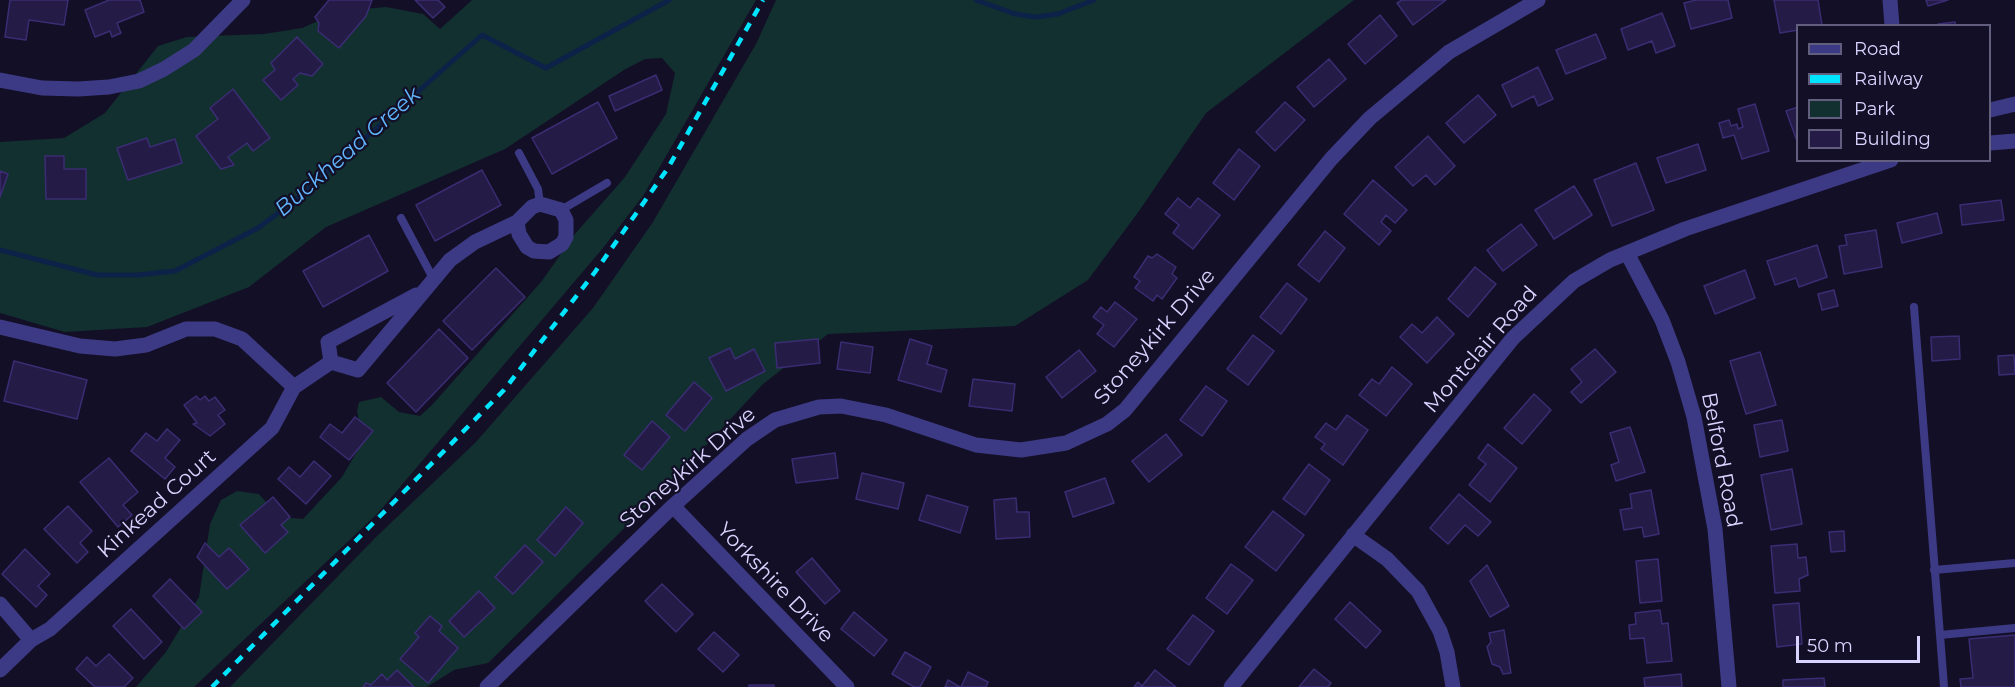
<!DOCTYPE html>
<style>
body{margin:0}
#map{position:relative;width:2015px;height:687px;overflow:hidden;background:#130f26;font-family:Montserrat,sans-serif}
canvas{display:block}
.legend{position:absolute;left:1796px;top:24px;width:195px;height:138px;box-sizing:border-box;background:#130f26;border:2px solid #625e7d;margin:0;padding:8px 10px;list-style:none;font-size:18px;color:#d9d4ff}
.legend li{display:flex;align-items:center;gap:12px;height:30px}
.legend b{width:30px;border:2px solid #625e7d}
.scale{position:absolute;left:1796px;top:636px;width:124px;height:27px;box-sizing:border-box;border:3px solid #d9d4ff;border-top:0;padding-left:8px;font-size:18px;line-height:21px;white-space:nowrap;color:#d9d4ff;-webkit-text-stroke:4px #130f26;paint-order:stroke}
</style>
<div id="map">
<canvas width="2015" height="687"></canvas>
<ul class="legend">
<li><b style="height:8px;background:#3d3a85"></b>Road</li>
<li><b style="height:8px;background:#00e5ff"></b>Railway</li>
<li><b style="height:16px;background:#12302f"></b>Park</li>
<li><b style="height:16px;background:#241b47"></b>Building</li>
</ul>
<div class="scale">50 m</div>
</div>
<script>
const c = document.querySelector('canvas').getContext('2d');
c.lineJoin = 'round';
function fill(path, color) { c.fillStyle = color; c.fill(path, 'evenodd'); }
const toPath = rows => new Path2D(rows.map(r => 'M' + r).join(''));
function strokePath(path, color, width, dash) { c.strokeStyle = color; c.lineWidth = width; c.lineCap = dash ? 'butt' : 'round'; c.setLineDash(dash || []); c.stroke(path); }
function write(font, color, halo, rows, align = 'center') {
  c.font = font + ' Montserrat,sans-serif'; c.lineWidth = 4.5; c.setLineDash([]); c.textBaseline = 'middle'; c.strokeStyle = halo; c.fillStyle = color; for (const [text, x, y, turn = 0] of rows) {
    c.save(); c.translate(x, y); c.rotate((+turn || 0) * Math.PI / 180); c.textAlign = isNaN(turn) ? turn : align; if (halo) c.strokeText(text, 0, 0); c.fillText(text, 0, 0); c.restore();
  }
}
fill(toPath([
 [472,0,756,0,643,196,603,248,378,513,194,687,136,687,166,652,199,597,210,524,221,500,237,491,259,494,279,517,303,519,342,477,359,448,361,432,357,411,359,402,381,397,399,412,420,416,432,405,541,282,575,234,625,177,666,114,675,73,662,58,645,59,624,70,505,149,326,227,249,287,147,327,65,332,0,313,0,142,64,138,105,113,158,46,187,37,264,34,302,28,341,11,386,7,423,14,440,29],
 [776,0,1354,0,1206,113,1139,211,1088,280,1015,326,828,334,763,384,686,467,488,663,454,670,427,687,230,687,376,537,475,443,593,308,653,222,757,42]
]), '#12302f');
strokePath(toPath([
 [976,0,1015,14,1036,17,1058,14,1094,0],
 [0,250,97,275,138,275,175,271,258,228,293,202,482,35,546,68,669,0]
]), '#0c2248', 5);
const building = toPath([
 [10,0,68,0,64,25,29,20,26,40,5,37,10,0],
 [109,0,140,0,144,12,117,23,121,33,112,37,110,31,95,37,85,10,109,0],
 [329,0,372,0,366,16,339,48,318,31,319,23,315,17,329,0],
 [415,0,438,0,445,7,433,18,415,0],
 [1402,0,1446,0,1413,25,1397,3,1402,0],
 [1696,0,1728,0,1732,18,1691,29,1684,3,1696,0],
 [1774,0,1818,0,1822,25,1798,26,1798,30,1780,33,1774,0],
 [1926,0,1948,0,1928,6,1926,0],
 [1662,13,1675,46,1656,53,1652,41,1628,50,1621,29,1662,13],
 [1380,15,1397,36,1365,64,1348,44,1380,15],
 [1955,22,1956,26,1938,26,1938,24,1955,22],
 [1596,34,1606,58,1566,74,1556,50,1596,34],
 [297,37,323,64,312,76,300,73,293,79,298,85,281,100,263,80,275,70,271,63,297,37],
 [1329,59,1346,79,1314,107,1297,87,1329,59],
 [1538,67,1553,99,1538,106,1534,96,1512,107,1502,85,1538,67],
 [656,75,662,90,615,111,609,96,656,75],
 [233,89,270,138,253,151,247,143,228,157,234,165,221,169,196,136,218,119,210,108,233,89],
 [1478,95,1496,115,1464,143,1446,123,1478,95],
 [598,102,617,138,552,174,532,138,598,102],
 [1285,102,1305,120,1275,151,1256,132,1285,102],
 [1755,104,1769,151,1742,159,1734,135,1723,138,1719,123,1729,120,1731,126,1737,124,1738,129,1743,127,1738,109,1755,104],
 [1798,107,1798,141,1797,141,1786,111,1798,107],
 [1428,136,1455,166,1435,185,1426,175,1413,186,1395,167,1428,136],
 [147,138,150,147,175,139,182,163,128,180,117,148,147,138],
 [1698,144,1706,170,1666,183,1657,158,1698,144],
 [1239,149,1260,166,1234,200,1213,183,1239,149],
 [45,156,64,156,64,169,86,169,86,199,46,199,45,156],
 [1636,163,1654,210,1612,226,1594,180,1636,163],
 [482,170,501,205,435,241,416,205,482,170],
 [0,171,8,174,0,197,0,171],
 [1373,180,1407,210,1395,223,1386,215,1381,222,1391,231,1379,245,1344,214,1373,180],
 [1574,186,1592,215,1554,239,1535,210,1574,186],
 [1178,198,1190,208,1198,198,1220,215,1193,249,1173,233,1179,225,1165,214,1178,198],
 [2001,200,2004,220,1962,225,1960,205,2001,200],
 [1937,213,1942,233,1902,243,1897,223,1937,213],
 [1521,224,1537,245,1503,271,1487,250,1521,224],
 [1876,230,1882,267,1844,274,1839,246,1847,245,1845,235,1876,230],
 [1325,231,1345,248,1319,282,1298,265,1325,231],
 [369,235,388,271,323,307,303,271,369,235],
 [1817,245,1827,277,1799,287,1796,278,1775,285,1767,261,1817,245],
 [1157,254,1176,267,1172,274,1177,278,1162,299,1157,295,1153,301,1135,288,1140,281,1134,277,1148,256,1152,258,1157,254],
 [1475,267,1496,284,1468,317,1448,299,1475,267],
 [496,268,525,297,472,350,443,321,496,268],
 [1745,270,1755,298,1715,314,1704,286,1745,270],
 [1287,283,1307,299,1281,334,1260,317,1287,283],
 [1834,290,1838,306,1822,310,1818,294,1834,290],
 [1115,302,1137,319,1114,347,1097,334,1104,325,1093,317,1101,307,1107,312,1115,302],
 [1437,317,1454,334,1427,363,1400,337,1412,324,1422,333,1437,317],
 [439,329,468,358,416,412,387,383,439,329],
 [1253,335,1274,351,1248,385,1227,369,1253,335],
 [1959,336,1960,359,1932,361,1931,337,1959,336],
 [818,339,820,363,777,368,775,343,818,339],
 [910,339,932,346,927,364,947,370,941,392,898,380,910,339],
 [841,342,873,347,870,373,837,369,841,342],
 [730,348,735,359,754,349,765,371,726,391,709,358,730,348],
 [1595,349,1616,372,1581,403,1571,392,1582,382,1571,369,1595,349],
 [1079,350,1096,371,1062,398,1046,377,1079,350],
 [1760,352,1776,405,1746,414,1730,361,1760,352],
 [2014,355,2015,374,1999,375,1998,356,2014,355],
 [14,361,87,380,77,419,4,401,14,361],
 [1392,367,1412,384,1386,416,1359,395,1372,379,1379,384,1392,367],
 [973,379,1015,384,1012,411,969,406,973,379],
 [694,382,712,398,685,431,666,415,694,382],
 [1206,386,1227,401,1202,436,1180,420,1206,386],
 [1534,394,1551,410,1522,444,1504,428,1534,394],
 [196,396,200,400,205,396,209,401,215,397,225,410,218,415,225,424,210,436,193,424,197,423,184,405,196,396],
 [1347,415,1368,430,1343,465,1321,449,1325,444,1315,437,1326,423,1336,430,1347,415],
 [355,417,373,431,349,460,320,437,330,424,342,433,355,417],
 [1782,420,1788,451,1760,457,1754,425,1782,420],
 [652,421,670,437,642,470,624,455,652,421],
 [1630,427,1645,472,1616,481,1611,465,1619,462,1610,433,1630,427],
 [167,429,180,440,165,458,175,467,165,479,131,451,146,433,157,441,167,429],
 [1166,434,1182,455,1149,482,1132,461,1166,434],
 [1488,444,1517,468,1490,502,1469,485,1486,464,1478,458,1488,444],
 [835,453,838,478,796,483,792,459,835,453],
 [109,458,138,492,123,505,132,515,118,527,80,482,109,458],
 [314,461,331,476,306,504,278,479,289,467,300,477,314,461],
 [1309,464,1330,480,1305,515,1283,499,1309,464],
 [1792,469,1802,524,1771,530,1761,475,1792,469],
 [862,473,904,483,898,509,856,499,862,473],
 [1105,478,1114,503,1073,517,1065,492,1105,478],
 [1651,490,1659,534,1644,537,1642,527,1624,530,1620,510,1632,508,1630,494,1651,490],
 [1459,494,1491,522,1478,536,1465,525,1448,544,1430,528,1459,494],
 [927,495,968,507,960,533,919,520,927,495],
 [273,497,290,517,281,525,288,532,265,553,240,525,273,497],
 [1016,498,1017,512,1029,512,1030,537,996,539,994,500,1016,498],
 [68,506,92,531,80,543,88,552,77,563,44,529,68,506],
 [566,507,583,523,555,556,537,540,566,507],
 [1273,511,1304,535,1276,571,1245,547,1273,511],
 [1844,531,1845,551,1831,552,1829,532,1844,531],
 [205,543,219,557,229,548,249,569,227,589,197,557,205,543],
 [1797,544,1798,558,1806,557,1808,575,1799,579,1800,591,1775,593,1771,546,1797,544],
 [525,545,543,562,513,594,495,577,525,545],
 [25,549,50,574,38,586,47,595,36,607,2,574,25,549],
 [812,558,840,591,825,604,796,572,812,558],
 [1658,559,1662,601,1640,603,1636,561,1658,559],
 [1231,564,1253,580,1227,614,1206,598,1231,564],
 [1487,565,1509,606,1490,617,1470,581,1487,565],
 [170,579,202,612,184,629,153,596,170,579],
 [662,584,693,614,676,632,645,601,662,584],
 [479,591,495,608,464,637,449,621,479,591],
 [1350,602,1381,631,1366,648,1335,619,1350,602],
 [1799,603,1802,644,1777,647,1773,605,1799,603],
 [131,609,162,642,144,659,113,626,131,609],
 [1660,610,1662,624,1668,623,1672,661,1647,663,1644,638,1630,639,1629,625,1636,624,1635,613,1660,610],
 [854,612,887,640,874,656,841,629,854,612],
 [1193,615,1214,631,1189,665,1167,649,1193,615],
 [430,616,442,626,439,631,458,648,428,683,400,659,419,637,415,633,430,616],
 [1504,630,1511,673,1503,674,1500,667,1492,664,1487,647,1491,642,1489,633,1504,630],
 [714,632,739,655,723,672,698,649,714,632],
 [2015,635,2015,687,1961,687,1960,679,1973,678,1969,639,2015,635],
 [905,652,931,667,920,687,914,687,892,674,905,652],
 [109,654,133,678,124,687,95,687,76,669,87,657,96,666,109,654],
 [1314,669,1331,683,1328,687,1299,687,1314,669],
 [397,670,414,687,363,687,366,683,371,685,382,674,387,680,397,670],
 [1155,670,1176,687,1134,687,1138,682,1142,686,1155,670],
 [968,672,988,682,986,687,961,687,968,672],
 [1681,674,1682,687,1645,687,1644,678,1681,674],
 [1824,678,1825,687,1783,687,1783,680,1824,678],
 [948,680,960,687,945,687,948,680],
 [749,685,774,685,774,687,749,687,749,685]
]);
fill(building, '#241b47');
strokePath(building, '#3b2d73', 1.5);
strokePath(toPath([
 [519,153,538,189,540,204],
 [561,210,607,183],
 [401,218,434,280],
 [1914,307,1940,635,2015,628],
 [1934,570,2015,563],
 [1940,635,1944,687]
]), '#3d3a85', 8);
strokePath(toPath([
 [1890,0,1892,26],
 [0,80,42,88,78,89,109,87,139,81,164,69,194,50,243,0],
 [1990,110,2015,104],
 [1990,143,2015,141],
 [540,204,561,210,566,220,566,237,562,244,549,252,534,251,527,247,519,234,517,222,532,207,540,204],
 [1627,253,1662,320,1678,362,1694,417,1715,529,1729,687],
 [0,327,80,346,115,349,146,345,186,329,215,329,242,339,294,387],
 [331,362,328,342,416,295],
 [673,506,847,687],
 [1353,535,1387,559,1418,591,1440,631,1447,652,1453,687],
 [0,604,31,640],
 [0,670,31,640,50,629,272,428,294,387,331,362,358,370,450,260,475,242,517,222],
 [487,687,673,506,747,439,775,420,819,407,841,406,886,415,976,445,1021,450,1066,443,1107,424,1125,410,1331,159,1370,118,1449,52,1538,0],
 [1231,687,1513,338,1574,281,1610,260,1685,229,1891,160]
]), '#3d3a85', 15);
strokePath(toPath([
 [212,687,504,390,595,272,668,168,763,0]
]), '#00e5ff', 4.5, [9, 8]);
write('21px', '#d9d4ff', '#130f26', [
 ["Stoneykirk Drive",1155,337,-49],
 ["Montclair Road",1481,350,-49],
 ["Belford Road",1721,460,79],
 ["Stoneykirk Drive",688,468,-41],
 ["Kinkead Court",157,504,-42],
 ["Yorkshire Drive",775,583,46]
]);
write('italic 22px', '#62b6ff', '#130f26', [
 ["Buckhead Creek",348,152,-41]
]);
</script>
